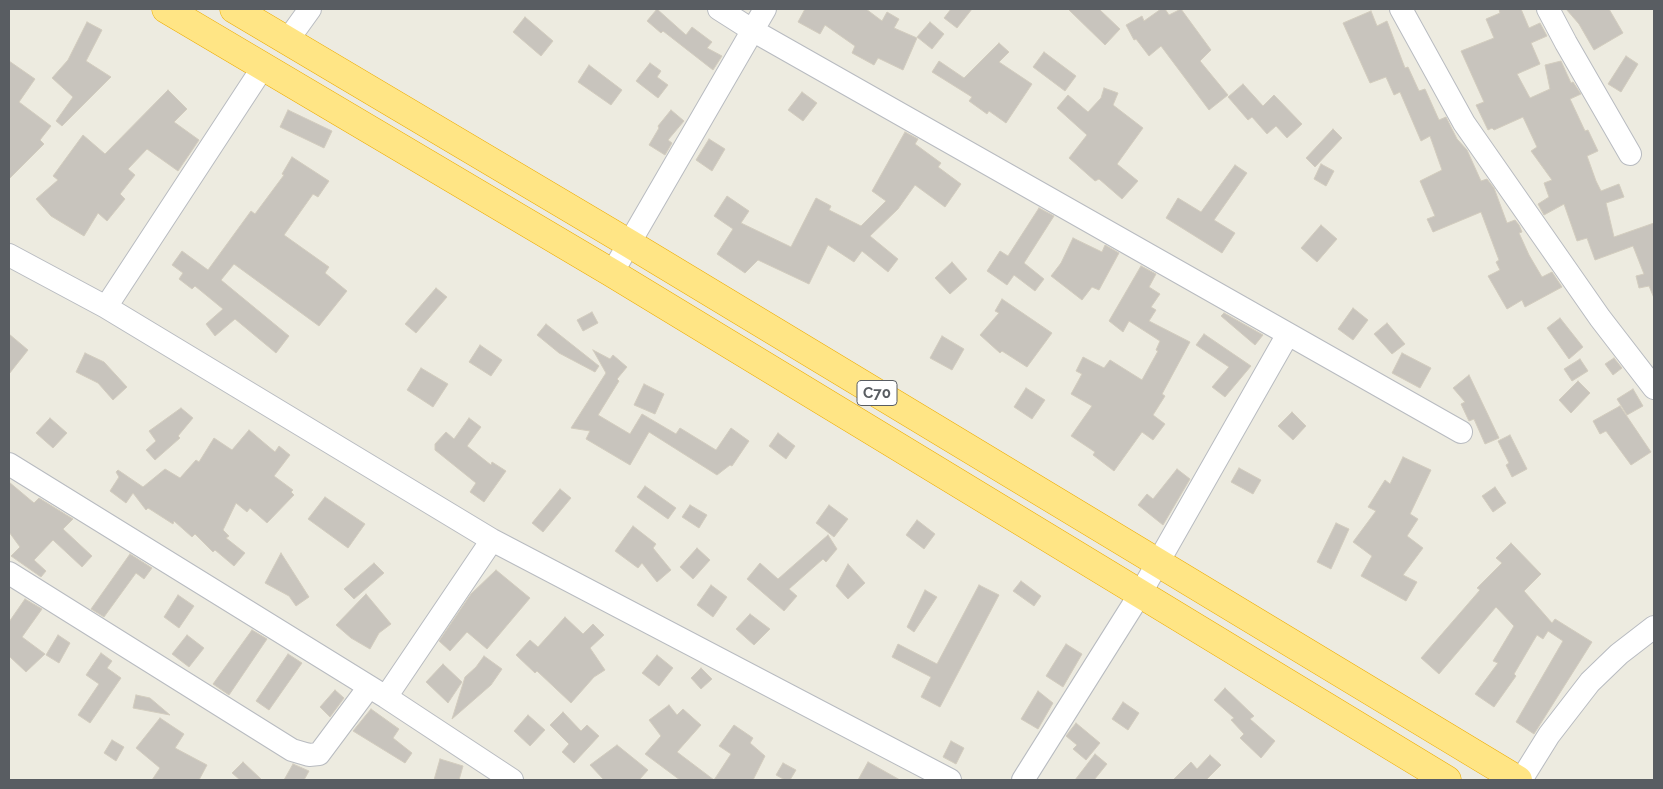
<!DOCTYPE html>
<style>
body{margin:0}
#map{position:relative;width:1663px;height:789px;overflow:hidden;background:#edebe0;font-family:Raleway,sans-serif}
canvas{display:block}
.frame{position:absolute;inset:0;border:10px solid #595d62;pointer-events:none}
</style>
<div id="map">
<canvas width="1663" height="789"></canvas>
<div class="frame"></div>
</div>
<script>
const c = document.querySelector('canvas').getContext('2d');
c.lineJoin = 'round';
function fill(path, color) { c.fillStyle = color; c.fill(path, 'evenodd'); }
const toPath = rows => new Path2D(rows.map(r => 'M' + r).join(''));
function strokePath(path, color, width, dash) { c.strokeStyle = color; c.lineWidth = width; c.lineCap = dash ? 'butt' : 'round'; c.setLineDash(dash || []); c.stroke(path); }
function write(font, color, halo, rows, align = 'center') {
  c.font = font + ' Raleway,sans-serif'; c.lineWidth = 4; c.setLineDash([]); c.textBaseline = 'middle'; c.strokeStyle = halo; c.fillStyle = color; for (const [text, x, y, turn = 0] of rows) {
    c.save(); c.translate(x, y); c.rotate((+turn || 0) * Math.PI / 180); c.textAlign = isNaN(turn) ? turn : align; if (halo) c.strokeText(text, 0, 0); c.fillText(text, 0, 0); c.restore();
  }
}
const building = toPath([
 [657,9,686,35,692,27,712,42,707,48,722,56,713,70,663,31,661,33,647,21,657,9],
 [805,9,866,9,882,21,887,12,899,19,894,28,917,38,903,70,878,58,874,65,852,53,855,46,825,25,820,34,798,22,805,9],
 [951,9,972,9,957,28,944,18,951,9],
 [1068,9,1099,9,1120,29,1105,45,1068,9],
 [1161,9,1165,9,1169,15,1181,9,1211,50,1200,61,1228,95,1209,110,1161,46,1149,56,1136,39,1134,40,1126,25,1142,16,1144,21,1161,9],
 [1499,9,1521,9,1529,28,1540,23,1547,36,1531,43,1540,64,1517,74,1530,98,1550,89,1545,65,1561,61,1571,83,1573,82,1581,94,1570,99,1585,131,1588,130,1598,151,1587,156,1596,181,1601,191,1619,184,1624,197,1606,203,1614,237,1654,223,1654,298,1649,286,1639,288,1636,276,1644,274,1633,246,1595,260,1587,238,1577,241,1564,204,1544,215,1538,204,1549,197,1544,183,1552,180,1531,151,1537,147,1523,117,1494,130,1492,128,1488,130,1476,105,1484,102,1461,51,1494,38,1486,19,1500,13,1499,9],
 [1566,9,1609,9,1623,33,1594,50,1579,24,1566,9],
 [1371,11,1377,26,1387,21,1405,68,1408,67,1419,91,1425,89,1439,120,1446,117,1457,139,1467,150,1481,181,1487,179,1494,188,1507,223,1515,220,1519,225,1522,232,1519,233,1529,255,1542,277,1552,272,1562,287,1525,307,1522,300,1507,309,1488,276,1500,270,1496,262,1499,260,1481,212,1433,232,1427,219,1435,216,1420,181,1442,170,1430,136,1421,141,1400,92,1394,95,1386,77,1370,83,1343,23,1371,11],
 [525,17,553,41,541,56,513,32,525,17],
 [87,22,102,30,86,61,111,77,62,126,56,121,73,97,52,78,68,60,87,22],
 [930,22,944,34,932,49,917,37,930,22],
 [999,43,1009,52,999,62,1032,84,1006,123,989,111,987,114,969,101,972,97,932,72,939,61,964,78,999,43],
 [1044,52,1076,76,1065,91,1033,67,1044,52],
 [1626,56,1638,64,1621,92,1608,84,1626,56],
 [9,61,35,79,19,102,51,126,40,140,44,144,9,179,9,61],
 [650,63,661,71,657,77,668,85,658,98,636,81,650,63],
 [589,65,622,90,611,105,578,82,589,65],
 [1243,84,1263,106,1274,95,1302,124,1287,138,1276,126,1267,134,1252,117,1248,120,1228,97,1243,84],
 [1104,88,1118,93,1113,105,1143,128,1117,164,1138,181,1122,199,1099,179,1095,181,1069,158,1087,135,1057,108,1068,95,1088,112,1101,98,1104,88],
 [168,90,187,109,174,122,199,140,178,171,147,149,128,169,135,175,120,194,125,199,107,221,98,213,84,236,51,216,36,199,58,180,53,176,83,135,105,154,168,90],
 [802,92,817,103,803,121,788,110,802,92],
 [288,110,332,131,324,148,280,127,288,110],
 [671,110,684,121,668,140,672,143,665,155,649,145,659,128,658,126,671,110],
 [1333,129,1342,138,1315,167,1306,158,1333,129],
 [905,132,918,139,915,144,941,163,938,167,961,184,945,207,915,185,898,209,870,236,898,259,888,272,862,251,854,262,828,245,809,284,758,260,745,273,717,254,733,229,714,216,727,196,749,211,741,223,791,247,816,198,831,206,829,210,861,226,886,201,872,191,905,132],
 [709,139,725,149,712,171,696,160,709,139],
 [292,157,329,181,318,197,313,194,284,235,329,267,325,273,347,291,319,326,234,264,221,280,289,336,276,353,235,319,215,336,206,324,223,309,195,286,192,289,179,279,183,273,172,265,182,251,208,270,251,211,255,214,284,175,282,174,292,157],
 [1321,164,1334,171,1326,186,1314,179,1321,164],
 [1235,165,1247,173,1214,220,1235,233,1222,253,1166,218,1178,198,1201,212,1235,165],
 [1039,208,1054,216,1024,263,1044,279,1035,291,1014,275,1007,285,987,271,1000,251,1008,256,1039,208],
 [1321,225,1337,239,1317,262,1301,248,1321,225],
 [1073,238,1102,252,1105,245,1119,253,1099,290,1092,287,1082,300,1051,276,1061,263,1073,238],
 [952,262,967,279,950,294,935,278,952,262],
 [1141,266,1156,274,1149,287,1160,294,1151,307,1156,310,1149,321,1190,342,1162,394,1165,396,1153,415,1165,424,1153,440,1142,432,1114,471,1093,455,1095,452,1071,436,1092,406,1071,394,1082,374,1076,371,1083,357,1104,368,1110,360,1142,380,1158,351,1156,350,1160,341,1129,321,1123,332,1109,321,1141,266],
 [436,288,447,297,416,333,405,324,436,288],
 [1002,299,1052,333,1027,367,1002,351,1000,353,980,335,999,313,995,311,1002,299],
 [1353,308,1368,320,1353,340,1338,329,1353,308],
 [592,312,598,323,583,331,577,320,592,312],
 [1224,313,1263,335,1255,345,1221,316,1224,313],
 [1560,318,1583,347,1569,359,1547,328,1560,318],
 [1387,323,1405,344,1392,354,1374,334,1387,323],
 [546,324,599,366,595,372,559,353,537,335,546,324],
 [9,334,28,350,9,374,9,334],
 [1204,334,1251,366,1225,397,1212,387,1229,367,1196,345,1204,334],
 [942,336,964,349,952,370,930,358,942,336],
 [480,345,502,360,491,376,469,362,480,345],
 [593,350,610,359,613,355,627,367,617,379,619,381,598,415,630,434,642,414,676,434,680,428,716,450,731,428,749,441,732,466,730,465,717,475,649,432,630,465,586,439,590,431,571,428,606,373,593,350],
 [85,353,104,362,127,387,113,400,98,383,76,372,85,353],
 [1402,353,1431,368,1420,388,1392,373,1402,353],
 [1614,358,1622,368,1613,375,1605,364,1614,358],
 [1580,359,1588,371,1572,381,1564,369,1580,359],
 [421,368,448,384,433,407,407,390,421,368],
 [1469,375,1499,438,1485,444,1474,419,1469,421,1461,404,1465,402,1453,388,1469,375],
 [1578,381,1590,393,1571,413,1559,400,1578,381],
 [644,384,664,394,655,414,634,405,644,384],
 [1026,388,1045,400,1032,419,1014,407,1026,388],
 [1633,389,1643,406,1627,415,1617,399,1633,389],
 [1620,406,1651,452,1631,465,1606,431,1600,434,1593,421,1620,406],
 [181,408,193,418,178,436,180,438,155,460,146,450,156,441,149,431,181,408],
 [1292,412,1306,426,1293,440,1278,426,1292,412],
 [50,418,67,433,53,448,36,433,50,418],
 [469,418,481,427,467,446,491,465,492,462,506,471,484,502,470,492,476,483,435,450,435,444,446,432,454,439,469,418],
 [249,430,275,452,279,446,290,455,274,476,293,490,291,492,294,495,267,523,250,508,247,512,236,503,223,530,229,536,226,538,245,553,234,566,215,550,213,552,195,534,192,537,174,521,173,524,148,508,146,510,133,493,126,503,110,491,119,477,116,472,118,470,143,487,165,469,180,478,196,460,199,462,214,438,232,450,249,430],
 [778,433,795,446,786,459,769,446,778,433],
 [1510,435,1527,469,1512,477,1506,465,1509,463,1498,441,1510,435],
 [1403,457,1431,470,1410,514,1418,519,1407,536,1423,548,1403,575,1417,582,1406,601,1361,576,1372,556,1353,542,1376,511,1368,507,1385,480,1390,484,1403,457],
 [1239,468,1261,480,1253,494,1231,482,1239,468],
 [1177,469,1190,479,1163,525,1138,505,1147,494,1153,499,1177,469],
 [9,482,34,503,39,498,73,519,63,529,92,556,82,567,53,540,34,560,46,571,41,577,11,556,20,547,9,532,9,482],
 [645,486,676,508,668,519,637,497,645,486],
 [1495,487,1506,503,1493,512,1482,496,1495,487],
 [560,489,571,498,543,532,532,523,560,489],
 [325,497,365,524,348,548,308,519,325,497],
 [690,505,707,515,699,528,682,517,690,505],
 [829,505,848,519,834,537,816,523,829,505],
 [917,520,935,534,924,549,906,535,917,520],
 [1336,523,1349,529,1331,569,1317,562,1336,523],
 [633,526,656,544,653,548,671,570,657,582,642,563,638,568,615,551,633,526],
 [828,535,837,549,826,562,823,559,789,589,797,596,784,611,747,579,760,563,778,579,828,535],
 [1511,543,1541,574,1524,591,1552,623,1555,619,1592,642,1534,734,1516,722,1563,641,1548,631,1543,639,1537,635,1514,674,1516,676,1494,707,1475,694,1498,663,1493,661,1514,626,1496,607,1439,674,1421,658,1480,590,1477,588,1502,563,1496,558,1511,543],
 [697,548,710,560,693,579,680,567,697,548],
 [281,553,309,597,296,606,289,596,265,583,281,553],
 [130,554,152,568,144,579,136,573,104,617,91,609,130,554],
 [374,563,384,573,354,599,344,589,374,563],
 [848,564,865,583,848,599,836,586,848,564],
 [496,570,530,598,487,649,467,632,450,651,439,641,471,594,496,570],
 [1021,581,1041,596,1034,606,1013,591,1021,581],
 [711,585,727,597,713,617,697,605,711,585],
 [979,585,999,595,940,707,921,697,931,677,892,657,898,644,937,664,979,585],
 [925,590,937,597,914,632,907,627,925,590],
 [366,594,391,624,379,633,370,649,351,638,336,625,366,594],
 [178,595,194,606,179,628,164,617,178,595],
 [25,599,42,609,22,637,45,654,26,672,9,656,9,622,25,599],
 [750,614,770,629,754,645,736,629,750,614],
 [565,617,583,634,593,624,604,635,590,648,605,670,594,677,571,703,537,671,535,673,516,655,530,640,538,647,565,617],
 [252,630,267,639,229,695,213,684,252,630],
 [58,635,70,643,59,663,46,655,58,635],
 [187,635,204,648,189,667,172,654,187,635],
 [1066,644,1082,654,1063,687,1046,676,1066,644],
 [101,653,112,661,107,668,121,678,90,723,78,715,99,684,86,675,101,653],
 [288,654,302,663,269,710,256,701,288,654],
 [657,655,673,668,659,686,642,673,657,655],
 [484,656,502,669,491,685,452,719,465,677,476,667,484,656],
 [443,664,462,682,448,703,426,682,443,664],
 [701,668,712,679,701,689,691,678,701,668],
 [1225,688,1254,716,1250,719,1275,741,1261,758,1240,738,1244,734,1231,720,1234,718,1214,700,1225,688],
 [335,690,344,698,330,717,320,707,335,690],
 [1038,691,1053,703,1038,729,1021,719,1038,691],
 [136,695,150,698,170,715,133,708,136,695],
 [1123,702,1139,713,1128,730,1112,719,1123,702],
 [669,705,677,715,683,709,701,725,677,752,714,780,731,754,719,746,734,725,753,738,750,743,765,756,753,780,680,780,645,754,661,736,649,720,669,705],
 [371,709,399,729,393,738,412,753,405,763,353,731,371,709],
 [563,712,581,731,587,725,599,736,574,763,562,752,569,744,550,725,563,712],
 [528,715,545,730,530,746,514,731,528,715],
 [160,718,184,734,175,748,207,765,199,780,152,780,160,768,136,748,160,718],
 [1076,723,1100,743,1086,760,1073,749,1077,745,1066,736,1076,723],
 [112,740,124,747,116,761,104,753,112,740],
 [951,741,964,748,956,764,943,757,951,741],
 [617,745,648,770,639,780,604,780,590,765,617,745],
 [1095,754,1107,764,1094,780,1075,780,1095,754],
 [1210,755,1221,765,1207,779,1209,780,1173,780,1191,762,1197,769,1210,755],
 [440,759,463,766,459,780,434,780,440,759],
 [243,762,262,780,240,780,232,773,243,762],
 [868,762,900,780,858,780,868,762],
 [783,763,796,770,790,780,785,780,776,775,783,763],
 [293,764,309,771,304,780,284,780,293,764]
]);
fill(building, '#c8c4bd');
strokePath(building, '#d2ccbe', 1);
const minor = toPath([
 [719,9,752,30,1461,432],
 [1401,9,1464,123,1600,318,1654,388],
 [1548,9,1566,43,1630,154],
 [287,41,310,9],
 [9,255,106,307,492,540,950,780],
 [612,273,765,9],
 [106,307,263,67],
 [9,464,386,697,512,780],
 [9,573,292,750,309,755,319,754,369,687],
 [386,697,492,540],
 [1023,780,1140,594,1288,334],
 [1521,780,1549,735,1590,682,1619,654,1654,627]
]);
const highway = toPath([
 [166,9,612,273,1447,780],
 [234,9,630,244,1518,780]
]);
strokePath(minor, '#b8bbc0', 24);
strokePath(highway, '#edac00', 29);
strokePath(minor, '#fff', 22);
strokePath(highway, '#ffe585', 28);
for (const [x, y, w] of [
 [877,393,40]
]) { const box = new Path2D(); box.roundRect(x - w / 2, y - 12.5, w, 25, 4); c.fillStyle = '#fff'; c.fill(box); strokePath(box, '#595d62', 1); }
write('bold 15px', '#595d62', null, [
 ["C70",877,393]
]);
</script>
